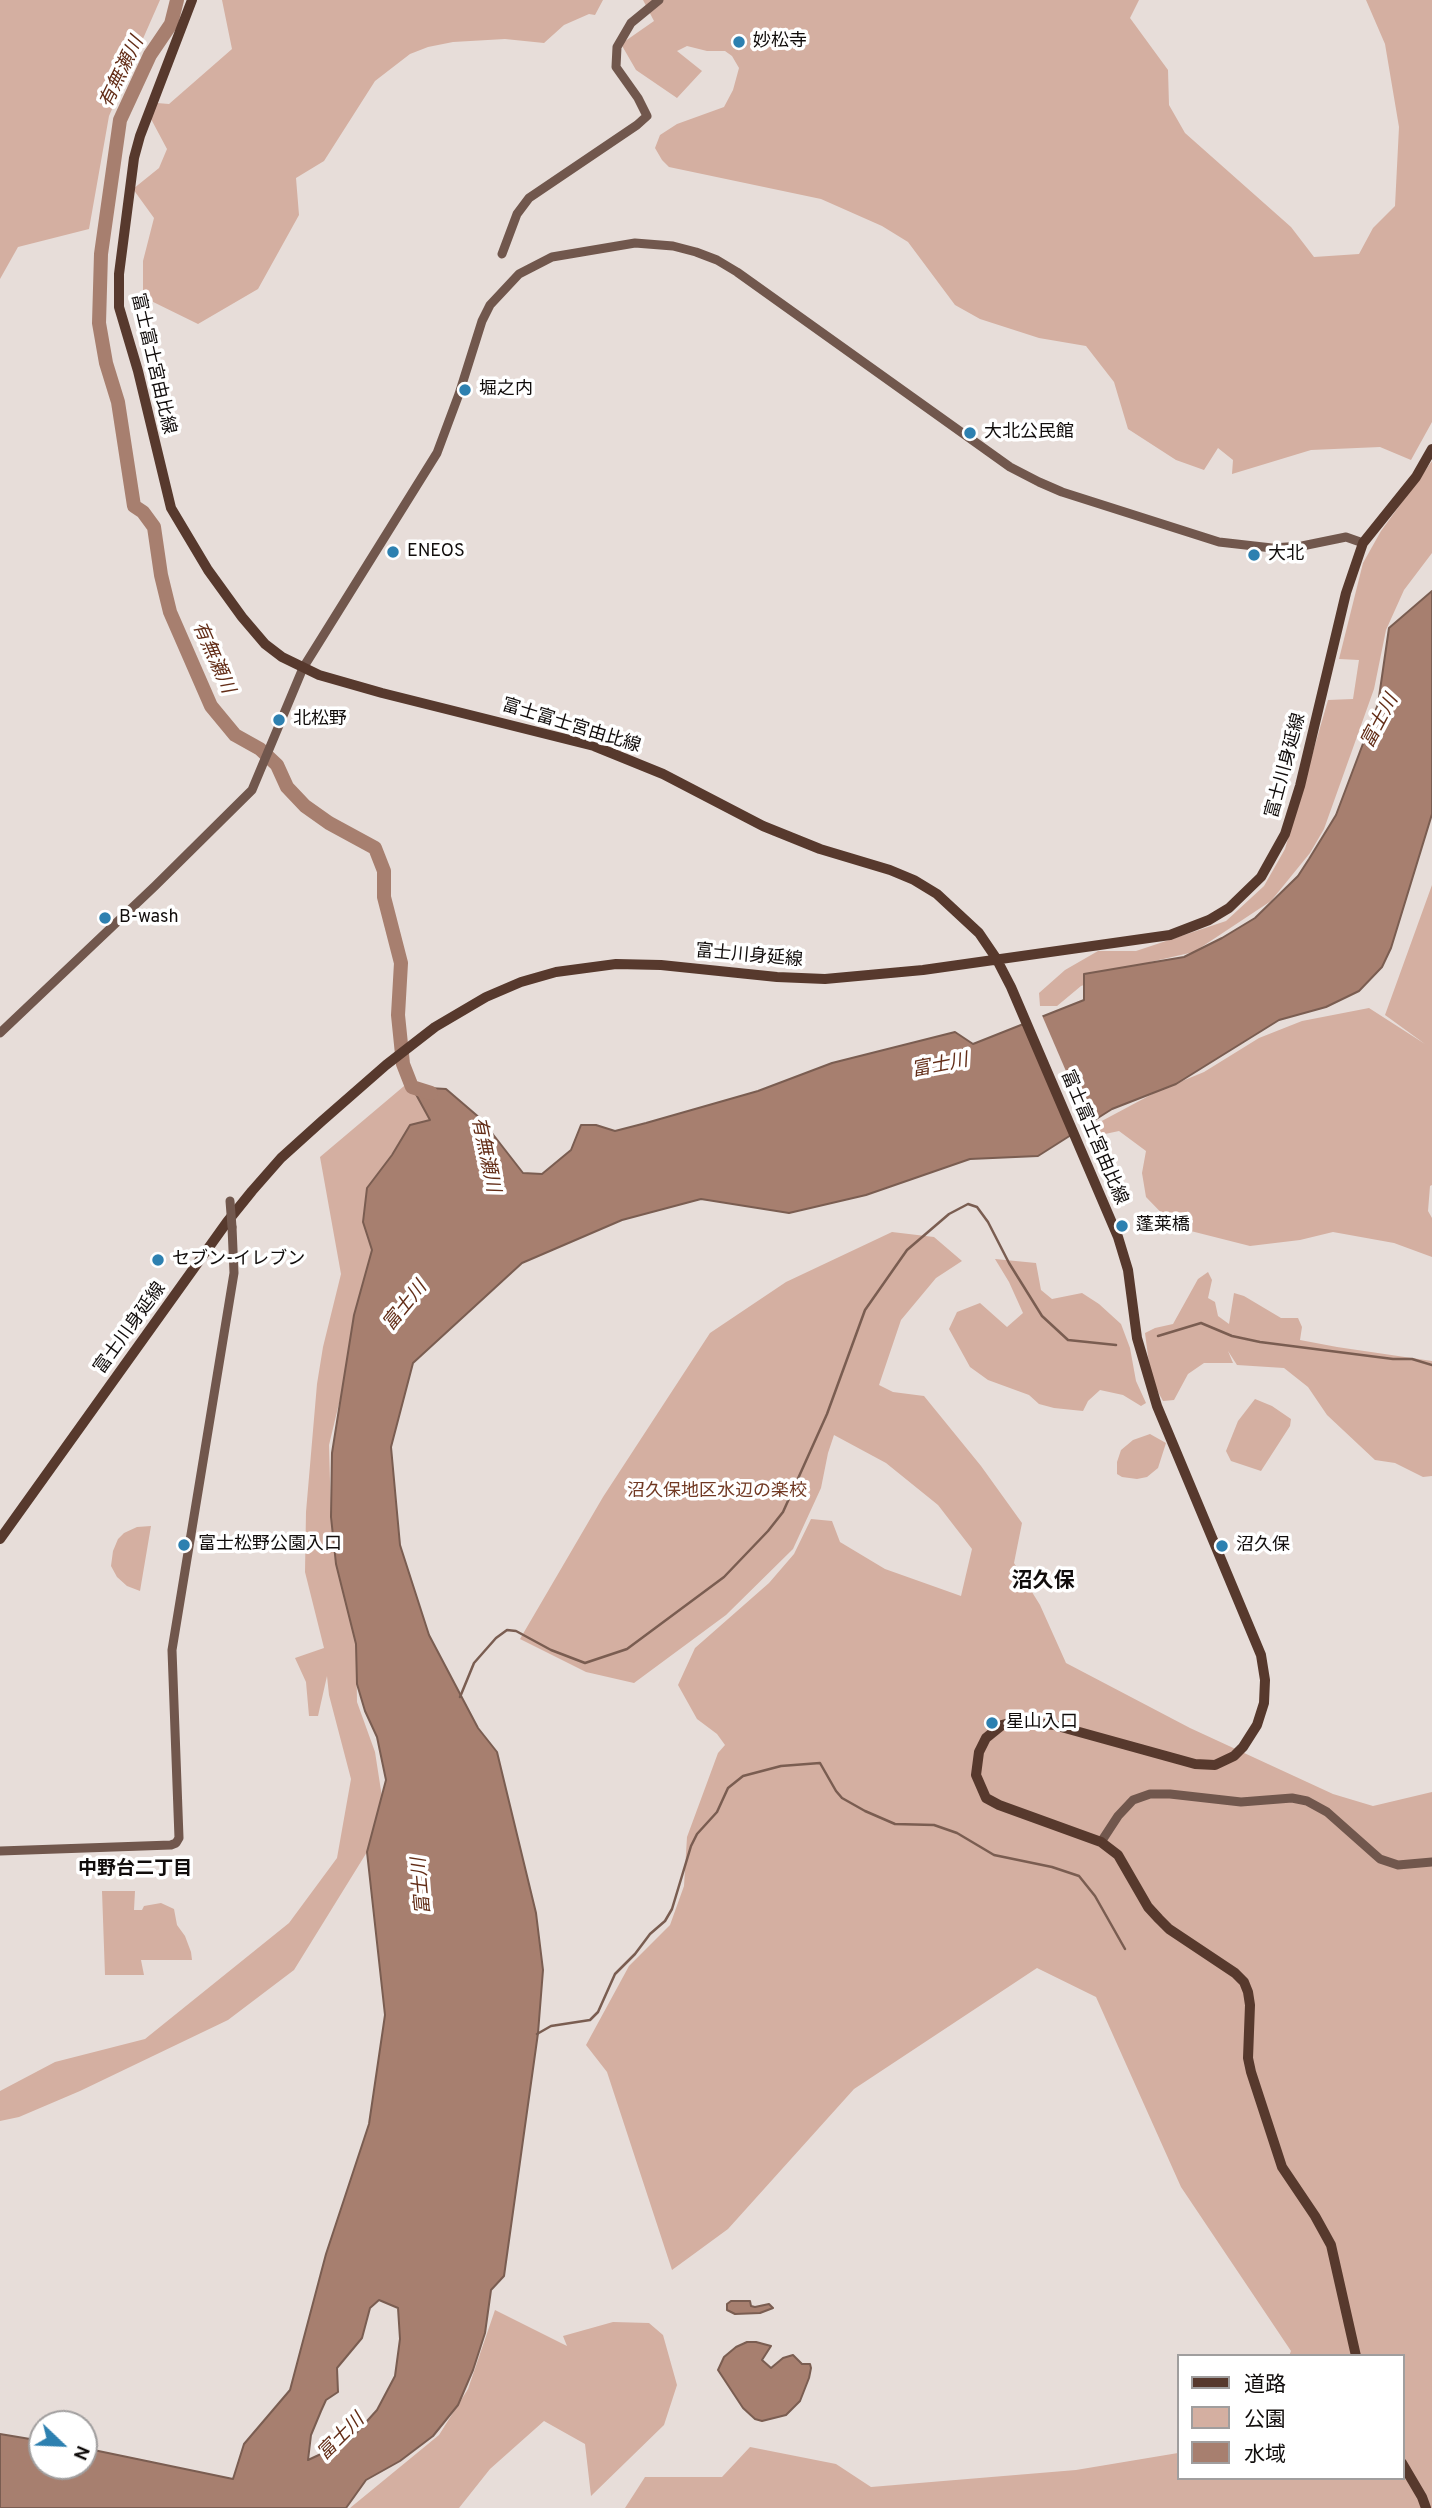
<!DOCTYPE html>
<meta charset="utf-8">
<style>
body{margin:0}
#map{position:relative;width:1432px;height:2508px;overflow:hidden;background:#e7ddd9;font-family:Overpass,"Noto Sans JP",sans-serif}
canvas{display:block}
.legend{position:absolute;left:1177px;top:2354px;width:228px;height:126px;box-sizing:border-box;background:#fff;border:2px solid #a09e9e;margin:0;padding:9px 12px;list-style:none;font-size:21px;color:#110d0c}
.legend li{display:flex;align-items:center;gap:14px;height:35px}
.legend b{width:35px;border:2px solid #a09e9e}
.north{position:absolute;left:28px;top:2410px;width:70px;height:70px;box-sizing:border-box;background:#fff;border:2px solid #a09e9e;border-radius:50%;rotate:113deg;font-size:19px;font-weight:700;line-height:28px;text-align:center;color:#110d0c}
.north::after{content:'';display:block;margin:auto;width:24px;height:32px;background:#2d80b0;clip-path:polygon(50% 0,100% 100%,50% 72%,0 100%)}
</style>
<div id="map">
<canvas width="1432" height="2508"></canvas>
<ul class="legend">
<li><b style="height:9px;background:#57392d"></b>道路</li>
<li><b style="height:19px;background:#d4afa1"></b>公園</li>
<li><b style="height:19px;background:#a77f6f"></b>水域</li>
</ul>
<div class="north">N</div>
</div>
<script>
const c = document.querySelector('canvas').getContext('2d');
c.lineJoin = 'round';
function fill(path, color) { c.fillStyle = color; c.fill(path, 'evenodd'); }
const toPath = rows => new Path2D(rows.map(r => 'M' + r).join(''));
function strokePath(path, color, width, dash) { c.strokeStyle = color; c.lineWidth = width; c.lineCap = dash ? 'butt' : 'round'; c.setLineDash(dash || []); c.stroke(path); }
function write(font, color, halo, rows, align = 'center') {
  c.font = font + ' Overpass,"Noto Sans JP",sans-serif'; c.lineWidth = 7; c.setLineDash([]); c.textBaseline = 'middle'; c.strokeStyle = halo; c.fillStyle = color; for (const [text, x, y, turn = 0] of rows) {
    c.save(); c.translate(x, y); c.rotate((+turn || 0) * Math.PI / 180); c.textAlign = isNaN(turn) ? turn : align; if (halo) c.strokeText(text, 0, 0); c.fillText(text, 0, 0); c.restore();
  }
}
fill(toPath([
 [0,0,160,0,109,116,89,229,18,247,0,279],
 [222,0,603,0,595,15,589,14,564,25,544,43,505,39,453,42,428,47,410,54,375,81,324,161,296,178,299,215,258,289,198,324,143,297,143,261,154,218,133,189,159,168,167,149,151,119,157,103,169,104,232,49],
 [643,0,1139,0,1130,18,1168,70,1169,105,1185,133,1291,227,1314,257,1359,254,1373,228,1395,206,1399,127,1385,44,1366,0,1432,0,1432,422,1411,460,1380,447,1311,450,1232,474,1233,460,1218,448,1204,470,1176,460,1128,429,1114,382,1086,346,1039,338,980,319,955,305,908,242,882,226,821,199,669,167,662,160,655,148,660,135,677,124,724,107,733,90,739,68,732,56,725,51,707,51,687,46,677,51,702,71,677,98,636,70,621,44,654,21],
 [1432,461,1432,553,1404,590,1386,630,1374,689,1324,829,1310,853,1271,901,1194,952,1150,962,1081,986,1057,1006,1040,1006,1039,993,1065,970,1098,951,1136,951,1226,921,1264,886,1285,849,1328,700,1353,699,1359,660,1339,659,1363,563,1381,531],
 [1432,885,1432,1185,1430,1186,1428,1211,1432,1218,1432,1257,1394,1243,1333,1232,1300,1240,1250,1246,1175,1227,1146,1197,1142,1173,1146,1151,1119,1131,1091,1137,1098,1123,1158,1091,1204,1072,1259,1038,1302,1021,1369,1008,1425,1044,1385,1015],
 [410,1081,430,1121,363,1222,372,1250,349,1346,342,1391,329,1445,331,1518,340,1580,356,1644,357,1702,375,1752,382,1797,367,1852,294,1970,228,2020,80,2091,19,2117,0,2121,0,2091,55,2062,145,2039,289,1923,337,1858,351,1779,329,1695,327,1676,318,1716,309,1716,306,1682,295,1658,324,1648,305,1572,306,1512,317,1384,323,1347,341,1274,320,1157],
 [892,1232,934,1237,962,1261,936,1278,901,1320,879,1385,893,1392,924,1396,981,1466,1022,1523,1014,1563,1040,1605,1066,1663,1190,1728,1333,1794,1373,1806,1432,1792,1432,2508,625,2508,645,2477,722,2477,750,2447,836,2464,871,2487,1076,2470,1178,2453,1178,2478,1402,2478,1402,2356,1289,2356,1291,2351,1181,2187,1096,1997,1037,1968,854,2089,728,2229,672,2270,607,2072,586,2045,629,1966,670,1925,684,1886,687,1837,718,1753,725,1745,717,1734,697,1719,678,1685,695,1648,769,1583,794,1554,811,1519,832,1521,840,1542,885,1569,961,1596,972,1549,938,1505,886,1463,834,1435,828,1453,821,1488,793,1549,726,1615,634,1683,586,1672,520,1639,603,1497,710,1333,786,1282],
 [995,1259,1036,1263,1041,1290,1052,1299,1082,1293,1099,1304,1121,1324,1130,1348,1136,1381,1146,1403,1141,1406,1123,1395,1100,1390,1088,1401,1083,1411,1054,1408,1039,1404,1029,1395,988,1380,970,1367,949,1329,957,1312,980,1303,1007,1327,1023,1313,1009,1282],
 [1208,1272,1212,1280,1208,1298,1215,1302,1218,1316,1229,1324,1234,1293,1244,1296,1281,1318,1298,1318,1302,1327,1300,1340,1337,1347,1432,1361,1432,1476,1423,1477,1395,1463,1375,1460,1327,1415,1308,1387,1284,1368,1237,1365,1228,1351,1233,1363,1204,1363,1188,1374,1174,1400,1163,1401,1151,1379,1145,1333,1155,1328,1173,1324,1198,1279],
 [1255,1399,1272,1406,1291,1419,1290,1426,1261,1471,1231,1461,1226,1451,1238,1421],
 [1150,1434,1166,1443,1158,1468,1147,1477,1137,1479,1122,1477,1117,1474,1117,1462,1121,1450,1133,1440],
 [151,1526,140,1591,127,1586,117,1577,111,1566,113,1551,118,1539,124,1533,137,1527],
 [102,1891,135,1891,134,1910,142,1910,144,1906,161,1903,174,1909,177,1925,185,1936,191,1952,192,1960,141,1960,144,1975,105,1975],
 [495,2310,567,2346,563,2336,613,2322,649,2323,663,2335,677,2385,664,2425,591,2496,585,2444,544,2421,490,2469,459,2508,350,2508,439,2435,468,2389]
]), '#d4afa1');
const water = toPath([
 [1432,591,1432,814,1391,948,1382,967,1359,991,1326,1007,1279,1020,1176,1084,1112,1109,1038,1156,970,1159,866,1195,789,1213,701,1199,622,1220,522,1263,413,1363,391,1447,400,1545,429,1635,478,1728,497,1752,536,1913,543,1970,538,2033,504,2276,491,2290,485,2333,473,2370,458,2405,433,2436,400,2461,366,2480,346,2508,0,2508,0,2434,42,2441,42,2466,84,2466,84,2448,233,2479,244,2444,290,2390,326,2254,369,2124,385,2015,367,1852,386,1780,377,1737,365,1711,357,1684,356,1644,336,1564,331,1517,332,1453,354,1315,372,1250,363,1222,367,1188,392,1155,410,1125,430,1120,412,1087,446,1089,481,1119,523,1173,542,1174,571,1150,581,1125,596,1125,615,1131,646,1123,758,1091,832,1063,955,1032,973,1044,1084,1000,1084,974,1184,957,1222,938,1255,918,1298,876,1309,859,1336,815,1378,704,1389,628,1432,591],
 [379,2300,398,2308,400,2339,395,2376,377,2410,349,2441,308,2460,311,2435,321,2411,326,2400,338,2392,337,2368,362,2338,370,2308,379,2300],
 [731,2301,750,2301,751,2306,755,2307,769,2304,773,2308,760,2313,735,2314,727,2310,727,2304,731,2301],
 [747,2342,756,2342,771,2346,762,2360,771,2368,783,2358,793,2355,802,2364,810,2364,811,2368,809,2378,800,2401,786,2415,762,2421,755,2419,743,2408,718,2370,724,2357,736,2347,747,2342]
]);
fill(water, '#a77f6f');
strokePath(water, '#7a5d51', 2);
fill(toPath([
 [1041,1013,1090,1127,1076,1136,1025,1019]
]), '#e7ddd9');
strokePath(toPath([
 [1158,1336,1201,1323,1232,1336,1260,1342,1393,1359,1412,1359,1432,1365],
 [460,1697,474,1663,496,1638,507,1630,516,1631,551,1650,585,1663,627,1649,724,1577,768,1531,783,1512,827,1414,865,1310,907,1250,949,1214,968,1204,977,1207,988,1222,1009,1263,1042,1316,1068,1340,1116,1345],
 [537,2034,551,2026,590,2020,598,2012,615,1974,635,1954,650,1934,665,1921,672,1909,691,1846,697,1834,717,1812,728,1788,743,1776,781,1766,820,1763,836,1791,842,1798,865,1811,895,1824,934,1825,957,1833,994,1855,1052,1867,1079,1876,1095,1896,1125,1949]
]), '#7a5d51', 2.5);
strokePath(toPath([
 [177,0,171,24,150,55,120,120,101,254,99,323,106,363,118,402,134,506,143,512,154,527,161,575,170,612,211,706,235,735,260,749,277,765,287,787,305,806,329,823,375,848,384,871,384,897,401,963,398,1015,403,1064,412,1087,431,1093]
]), '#a77f6f', 14);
strokePath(toPath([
 [502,254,517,214,529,198,637,125,647,116,638,98,616,67,617,47,631,23,659,0],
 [0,1033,155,886,252,790,303,668,437,453,459,394,482,321,490,305,519,274,552,257,635,243,673,246,696,252,717,260,737,272,1010,467,1039,482,1062,492,1219,542,1272,548,1302,546,1346,537,1363,543],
 [1101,1842,1118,1816,1133,1800,1150,1794,1170,1794,1241,1802,1292,1798,1307,1801,1327,1812,1380,1859,1398,1865,1432,1862],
 [0,1851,171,1845,176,1843,179,1838,172,1650,234,1273,232,1227]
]), '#71574d', 9);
strokePath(toPath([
 [192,0,140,136,134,158,119,274,119,307,138,371,171,508,208,570,242,617,265,644,282,657,319,675,382,693,594,746,663,774,763,826,820,849,890,870,914,880,937,894,979,933,996,958,1011,987,1118,1237,1128,1270,1137,1338,1157,1406,1261,1655,1265,1680,1264,1703,1257,1725,1243,1747,1234,1756,1215,1765,1195,1764,1054,1725,1016,1721,1002,1725,986,1738,979,1752,976,1775,986,1798,999,1805,1101,1842,1118,1855,1148,1907,1159,1919,1169,1929,1235,1973,1244,1982,1248,1992,1250,2005,1248,2058,1251,2072,1282,2167,1315,2216,1331,2245,1356,2356],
 [0,1539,227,1222,252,1191,281,1158,322,1121,386,1065,435,1027,486,997,521,982,556,972,616,964,661,965,777,977,825,979,923,970,1170,935,1209,920,1229,908,1261,877,1285,834,1300,786,1346,593,1363,543,1416,477,1432,449],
 [1402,2463,1422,2497,1426,2508]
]), '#57392d', 10);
strokePath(toPath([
 [230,1201,232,1227]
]), '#71574d', 9);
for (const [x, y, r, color] of [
 [739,42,7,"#2d80b0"],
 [465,390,7,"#2d80b0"],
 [970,433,7,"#2d80b0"],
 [393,552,7,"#2d80b0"],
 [1254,555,7,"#2d80b0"],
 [279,720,7,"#2d80b0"],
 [105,918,7,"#2d80b0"],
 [1122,1226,7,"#2d80b0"],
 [158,1260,7,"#2d80b0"],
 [184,1545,7,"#2d80b0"],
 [1222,1546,7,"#2d80b0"],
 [992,1723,7,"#2d80b0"]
]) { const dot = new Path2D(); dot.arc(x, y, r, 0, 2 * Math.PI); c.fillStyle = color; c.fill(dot); strokePath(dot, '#fff', 2.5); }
write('18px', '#110d0c', '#fff', [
 ["妙松寺",753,42],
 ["堀之内",479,390],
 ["大北公民館",984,433],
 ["ENEOS",407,552],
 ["大北",1268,555],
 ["北松野",293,720],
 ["B-wash",119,918],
 ["蓬莱橋",1136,1226],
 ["セブン-イレブン",172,1260],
 ["富士松野公園入口",198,1545],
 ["沼久保",1236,1546],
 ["星山入口",1006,1723]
], 'left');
write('18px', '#110d0c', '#fff', [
 ["富士富士宮由比線",152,364,77],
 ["富士富士宮由比線",571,727,17],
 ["富士川身延線",1287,766,-75],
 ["富士川身延線",749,957,5],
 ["富士富士宮由比線",1093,1138,67],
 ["富士川身延線",131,1329,-54]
]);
write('18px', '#713923', '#fff', [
 ["沼久保地区水辺の楽校",717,1492]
]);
write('italic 19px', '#632d17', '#fff', [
 ["有無瀬川",123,73,-64],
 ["有無瀬川",212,658,66],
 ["富士川",1381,722,-62],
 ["富士川",940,1067,-11],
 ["有無瀬川",484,1155,78],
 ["富士川",406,1307,-51],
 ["富士川",423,1886,-95],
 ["富士川",342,2438,-45]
]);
write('bold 19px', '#110d0c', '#fff', [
 ["中野台二丁目",135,1870]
]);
write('bold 21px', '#110d0c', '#fff', [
 ["沼久保",1043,1583]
]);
</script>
